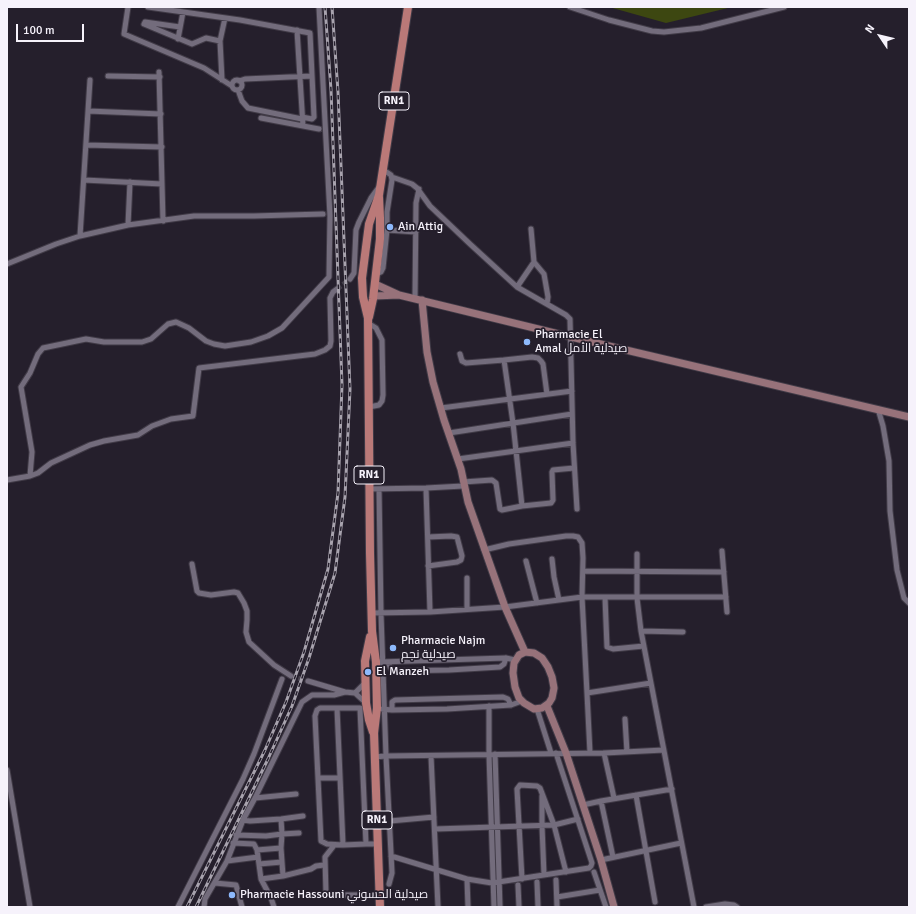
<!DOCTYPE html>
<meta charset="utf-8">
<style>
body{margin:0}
#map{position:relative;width:916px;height:914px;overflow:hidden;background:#251f2c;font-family:Signika,sans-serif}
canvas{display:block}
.frame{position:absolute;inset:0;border:8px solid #f6f2fb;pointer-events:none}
.north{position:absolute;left:860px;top:16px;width:40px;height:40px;-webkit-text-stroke:3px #251f2c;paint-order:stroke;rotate:305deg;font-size:11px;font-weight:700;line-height:16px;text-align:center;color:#f6f2fb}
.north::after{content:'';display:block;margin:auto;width:14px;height:18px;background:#f6f2fb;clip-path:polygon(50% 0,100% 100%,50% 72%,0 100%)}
.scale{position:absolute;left:16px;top:24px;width:68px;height:18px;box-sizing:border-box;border:2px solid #f6f2fb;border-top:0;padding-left:5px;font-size:12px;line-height:14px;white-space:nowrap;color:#f6f2fb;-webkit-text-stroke:3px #251f2c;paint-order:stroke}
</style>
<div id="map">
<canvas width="916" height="914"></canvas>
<div class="frame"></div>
<div class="north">N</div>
<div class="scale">100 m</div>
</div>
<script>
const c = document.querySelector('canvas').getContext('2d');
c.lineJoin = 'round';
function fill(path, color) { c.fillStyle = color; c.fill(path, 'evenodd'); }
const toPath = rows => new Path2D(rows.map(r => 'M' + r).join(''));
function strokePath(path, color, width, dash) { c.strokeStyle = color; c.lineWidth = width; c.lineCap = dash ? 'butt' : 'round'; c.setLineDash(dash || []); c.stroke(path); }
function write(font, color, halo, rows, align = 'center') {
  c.font = font + ' Signika,Cairo,sans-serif'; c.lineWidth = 3.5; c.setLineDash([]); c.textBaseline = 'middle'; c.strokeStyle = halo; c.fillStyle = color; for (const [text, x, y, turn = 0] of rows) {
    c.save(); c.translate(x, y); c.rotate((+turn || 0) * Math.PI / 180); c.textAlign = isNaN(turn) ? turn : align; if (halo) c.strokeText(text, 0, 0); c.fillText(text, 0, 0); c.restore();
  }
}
fill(toPath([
 [609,7,732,7,666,23]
]), '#3d4711');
strokePath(toPath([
 [337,289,350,279],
 [291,676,308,681]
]), '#443f4b', 5, [5, 2.5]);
const street = toPath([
 [128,7,124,34,204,68,232,86],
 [148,7,240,20,310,33,314,117,312,119,302,117],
 [570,7,609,20,652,31,664,32,701,28,784,7],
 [180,27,145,22,144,24,192,44,206,38,220,41],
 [297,30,303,126],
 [178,39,183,12],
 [159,72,163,221],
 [108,76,160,77],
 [222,80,220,41,225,18],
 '232 85a5 5 0 1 1 10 0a5 5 0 1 1-10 0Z',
 [239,81,245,79,312,76],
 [238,90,242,101,248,108,302,119],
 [88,111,161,114],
 [261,118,319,129],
 [86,145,162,147],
 [392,177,412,184,417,188,430,206,470,244,517,287,566,315,570,319,573,443,577,509],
 [84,180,162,184],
 [128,225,130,182],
 [387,230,416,232],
 [80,236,90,80],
 [534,262,544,274,548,297,547,304],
 [7,264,56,244,80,236,128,225,194,216,254,216,323,214],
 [376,274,381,272,383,268,387,230,387,212,392,180,391,175,382,169],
 [350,279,354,273,356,230,359,222,371,198,379,187],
 [517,287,534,262,531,229],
 [415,298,416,203,419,189],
 [368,323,376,328,382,340,383,395,382,401,379,405,369,407],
 [460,354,462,361,466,363,504,360,513,423,522,506,502,510,500,509,496,483,492,480,463,482],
 [504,360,532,357,538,358,541,361,543,364,547,394],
 [441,408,572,391],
 [878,409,883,426,889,461,890,511,897,570,904,598,909,603],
 [449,433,572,414],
 [458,459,573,443],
 [30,476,38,473,51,463,90,445,104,441,138,435,152,426,171,419,193,416,199,368,315,354,325,350,330,346,331,341,330,298,333,292,337,289],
 [7,480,30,476,32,452,21,387,30,373,38,354,43,348,86,339,104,342,142,342,151,339,168,324,176,322,189,328,206,341,214,344,225,346,251,342,268,336,282,328,329,277,330,216,319,7],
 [426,488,430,612],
 [369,489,426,488,463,486],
 [379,489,381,614,386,756,604,753,664,750],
 [522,506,551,503,553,500,552,472,553,470,574,468],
 [428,537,451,536,457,537,462,556,461,560,457,562,428,566],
 [484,550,509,544,566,536,573,536,578,537,582,543,583,558,582,597,587,693],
 [722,551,727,612],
 [637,554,637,598,641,631,694,907],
 [552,559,554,577,559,600],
 [526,561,537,603],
 [192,564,197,591,199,593,211,595,234,592,238,593,244,603,247,611,247,620,246,632,249,642,274,665,291,676],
 [583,571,724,572],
 [605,597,607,647,613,649,644,646],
 [467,609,467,578],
 [371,613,430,612,505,607,582,597,726,597],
 [641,631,683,632],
 [380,662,506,658,515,660],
 [388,662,391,669,393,671,449,670,500,667,504,664,506,658],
 [308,681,345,692,355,693,366,682],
 [355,693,366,703],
 [489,706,489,754,494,907],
 [337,708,343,845],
 [382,709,392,710,447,709,511,705,522,701],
 [537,709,551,753],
 [392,710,392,702,395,700,503,697,508,699,511,705],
 [625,719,627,752],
 [590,753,587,693,651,683],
 [604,753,614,798],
 [495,754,500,907],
 [431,756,438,907],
 [374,757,386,756,392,873,389,884],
 [7,770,30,907],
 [318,778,340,778],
 [636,795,655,902],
 [542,796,542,826,544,875],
 [255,798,296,794],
 [583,805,601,801],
 [243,820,250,821,281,819,303,816],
 [390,821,434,817],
 [435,829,554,825,578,819],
 [236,835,266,836,282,834,281,819],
 [233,843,254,844,257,850,261,879,271,898,274,907],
 [366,844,360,708,320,708,317,710,315,716,321,841,327,844,343,845,366,844,378,844],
 [334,845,332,848,325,857,326,894,332,895,369,895],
 [281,848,283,876],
 [257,850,281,848,282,834,299,833],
 [391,856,467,879,492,883,589,868,591,866,592,863,556,753],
 [613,857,601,801,672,789],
 [601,860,681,843],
 [227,861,258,857],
 [259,864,282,862],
 [594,872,606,907],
 [261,879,283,876,311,869,316,866,324,865],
 [467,879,468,907],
 [522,879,517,789,520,785,537,786,540,788,554,825,566,872],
 [556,880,557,907],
 [537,882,538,907],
 [215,883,236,885,242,907],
 [518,885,519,907],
 [557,897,600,890],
 [178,907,243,779,254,754,282,679],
 [204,907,205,899,227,861,243,820,255,798,302,702,312,695,334,695,345,692],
 [706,907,725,904,734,905,737,907]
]);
const secondary = toPath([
 [375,284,399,295,571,337,909,417],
 [374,296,399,295],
 [422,300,427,352,433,382,444,420,461,469,468,502,505,607,525,652],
 [525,652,534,653,542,658,548,667,552,677,554,688,552,698,549,703,542,708,534,709,524,703,519,698,515,687,513,673,514,663,519,655,525,652],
 [547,706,566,753,601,860,614,907]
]);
const primary = toPath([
 [369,317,373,299,380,239,380,218,379,197],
 [370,637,365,661,366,703,369,720,373,732],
 [380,907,374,733,377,708,376,662,372,631,370,553,368,318,363,297,362,278,369,224,379,195,408,7]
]);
strokePath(street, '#413b47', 7);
strokePath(secondary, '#413b47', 9);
strokePath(primary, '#413b47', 10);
strokePath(street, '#736c7c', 5);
strokePath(secondary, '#97727a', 7);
strokePath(primary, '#ba7978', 8);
const rail = toPath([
 [187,907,265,750,286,702,304,652,328,569,338,493,342,385,331,90,325,7],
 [196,907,268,759,292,706,309,658,335,573,345,497,350,389,338,92,332,7]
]);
strokePath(rail, '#a8a3ae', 3);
strokePath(rail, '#251f2c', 1.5, [4.5]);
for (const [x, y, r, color] of [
 [390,227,4,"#8db9fc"],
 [527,342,4,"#8db9fc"],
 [393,648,4,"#8db9fc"],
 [368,672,4,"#8db9fc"],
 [232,895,4,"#8db9fc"]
]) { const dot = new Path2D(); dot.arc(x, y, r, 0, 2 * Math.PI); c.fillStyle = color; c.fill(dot); strokePath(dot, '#251f2c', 1.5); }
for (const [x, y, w] of [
 [394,101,30],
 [369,475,30],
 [377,820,30]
]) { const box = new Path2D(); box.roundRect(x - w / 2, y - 9, w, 18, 3); c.fillStyle = '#251f2c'; c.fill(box); strokePath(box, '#f6f2fb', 1); }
write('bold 11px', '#f6f2fb', null, [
 ["RN1",394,101],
 ["RN1",369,475],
 ["RN1",377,820]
]);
write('12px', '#f6f2fb', '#251f2c', [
 ["Ain Attig",398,227],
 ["Pharmacie El",535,335],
 ["Amal صيدلية الأمل",535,349],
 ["Pharmacie Najm",401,641],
 ["صيدلية نجم",401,655],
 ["El Manzeh",376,672],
 ["Pharmacie Hassouni صيدلية الحسوني",240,895]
], 'left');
</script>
